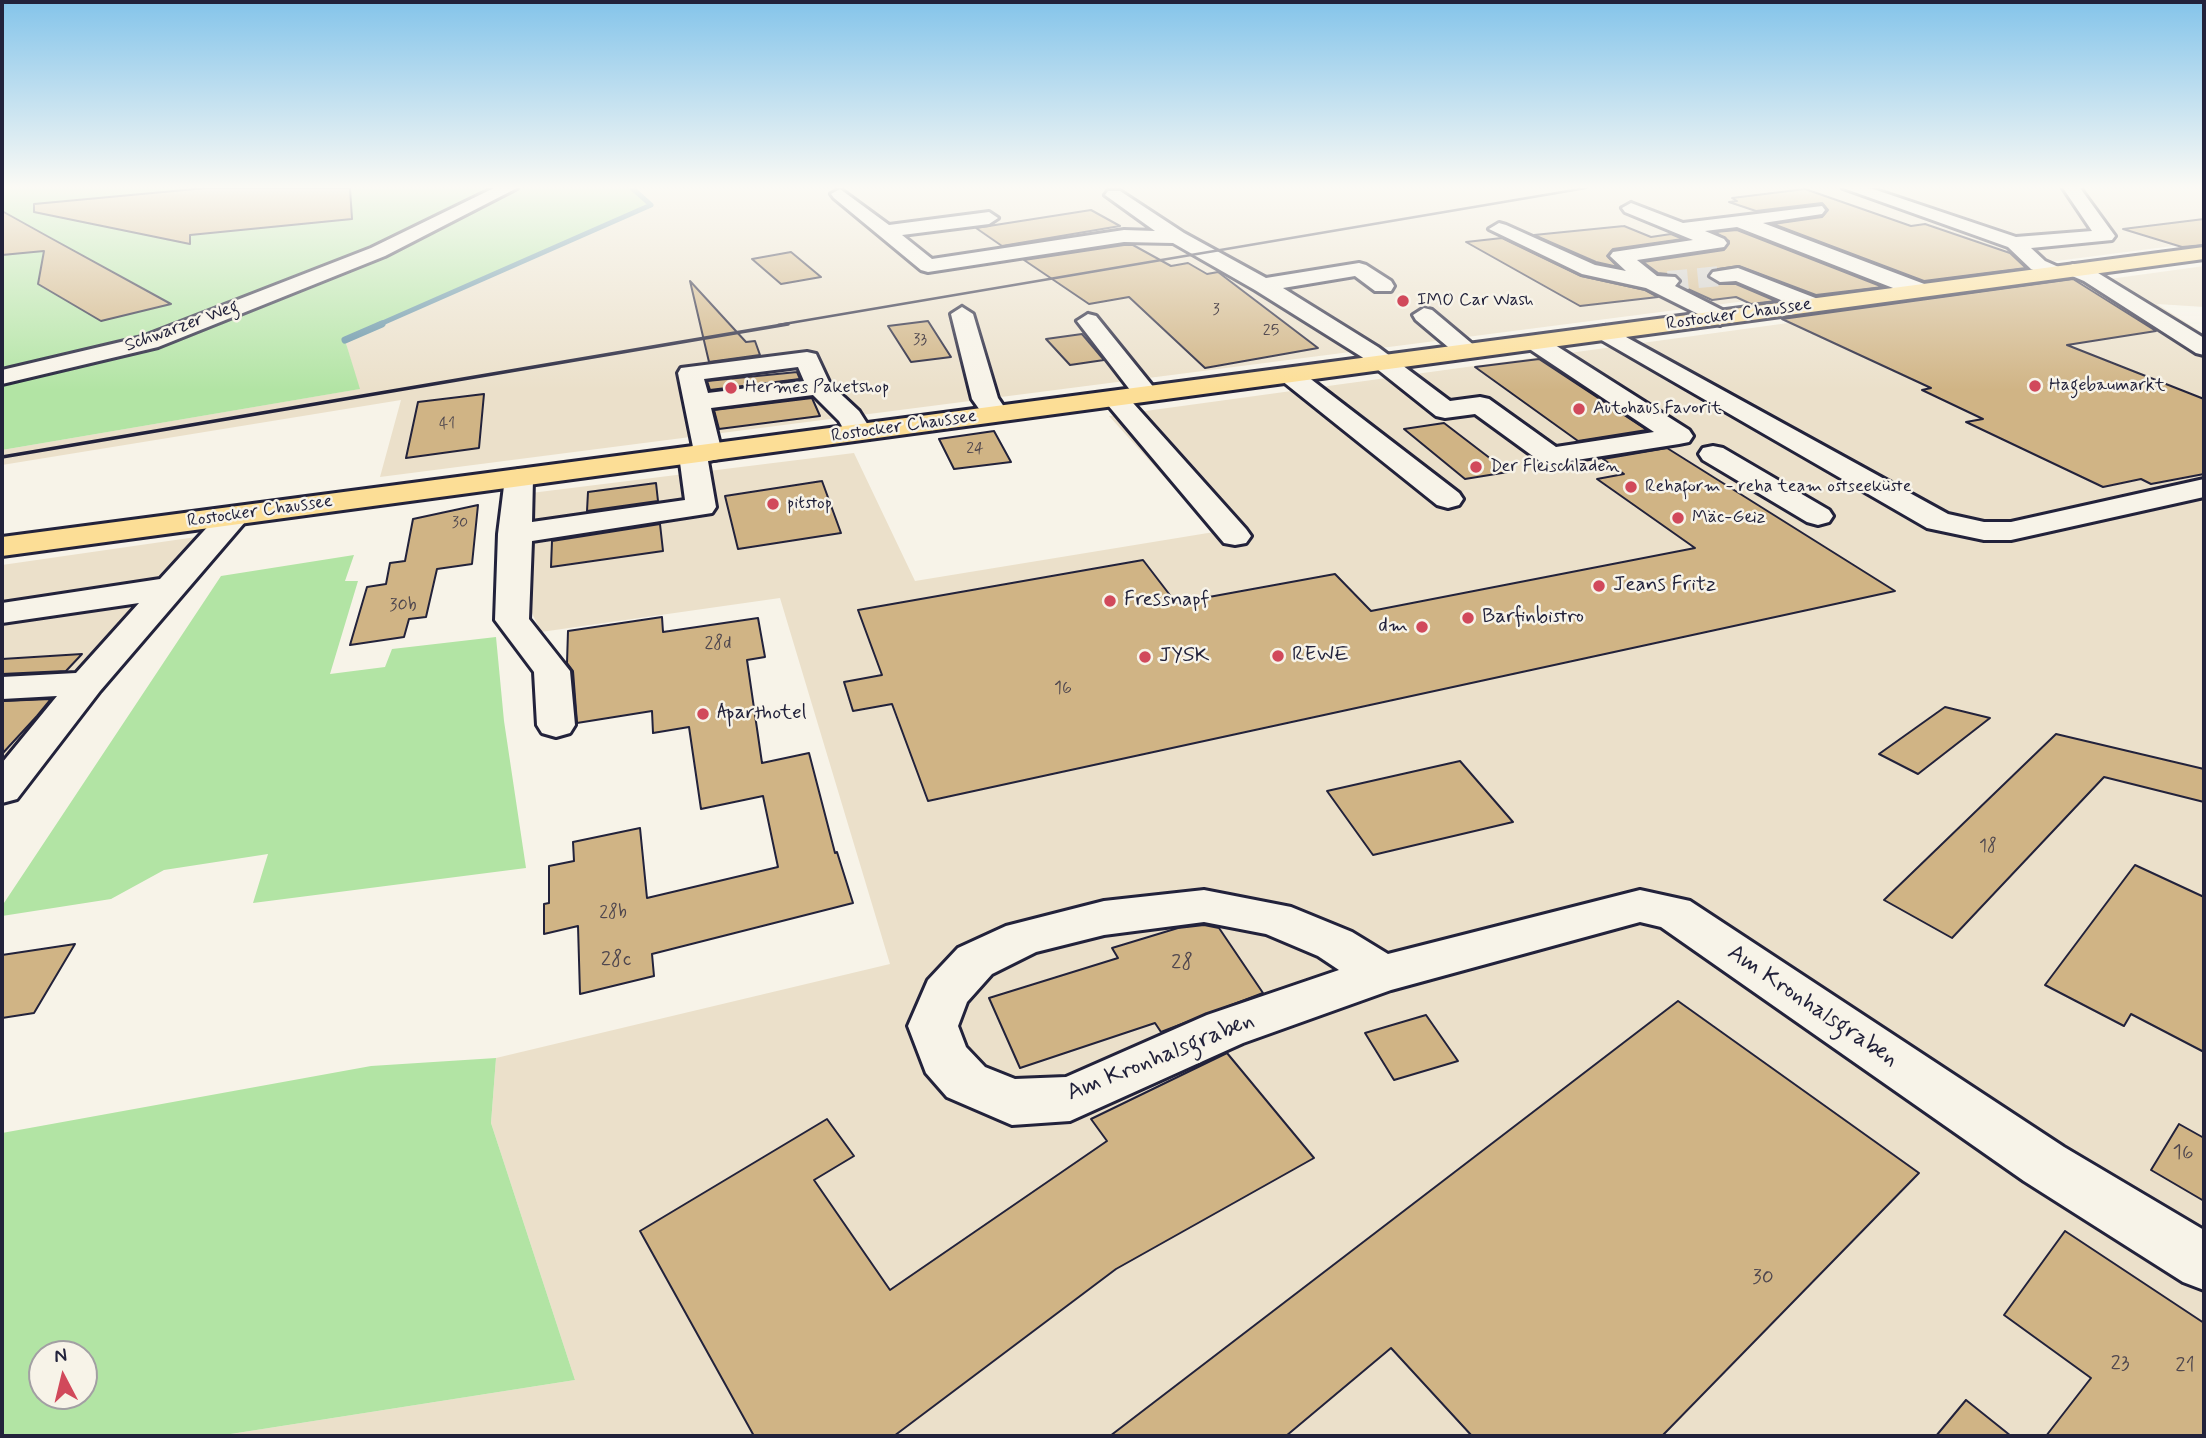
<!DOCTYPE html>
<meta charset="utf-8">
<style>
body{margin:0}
#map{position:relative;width:2206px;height:1438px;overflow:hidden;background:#f7f3e8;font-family:Mynerve,sans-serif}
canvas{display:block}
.frame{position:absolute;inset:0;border:4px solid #22223b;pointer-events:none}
.north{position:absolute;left:28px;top:1340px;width:70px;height:70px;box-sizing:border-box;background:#f7f3e8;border:2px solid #a29fa3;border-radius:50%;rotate:353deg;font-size:19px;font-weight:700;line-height:28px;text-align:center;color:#22223b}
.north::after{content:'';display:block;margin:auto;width:24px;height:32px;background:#d1495b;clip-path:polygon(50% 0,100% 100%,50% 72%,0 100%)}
</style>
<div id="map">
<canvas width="2206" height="1438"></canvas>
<div class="frame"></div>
<div class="north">N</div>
</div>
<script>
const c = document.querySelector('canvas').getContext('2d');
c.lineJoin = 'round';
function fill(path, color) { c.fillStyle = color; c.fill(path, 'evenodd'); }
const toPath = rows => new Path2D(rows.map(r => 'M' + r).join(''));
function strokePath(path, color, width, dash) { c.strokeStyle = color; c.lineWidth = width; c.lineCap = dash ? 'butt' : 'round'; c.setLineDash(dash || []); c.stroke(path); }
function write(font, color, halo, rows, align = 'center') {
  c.font = font + ' Mynerve,sans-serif'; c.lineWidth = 5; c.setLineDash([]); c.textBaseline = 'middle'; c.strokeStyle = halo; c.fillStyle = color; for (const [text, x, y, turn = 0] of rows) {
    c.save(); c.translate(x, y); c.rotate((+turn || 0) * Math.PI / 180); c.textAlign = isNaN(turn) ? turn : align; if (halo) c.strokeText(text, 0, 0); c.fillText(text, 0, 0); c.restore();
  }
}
fill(toPath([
 [632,188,2204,188,2204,242,380,477,401,400,2,465,2,450,359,389,345,340,650,205],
 [2204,266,2204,307,2157,304,2204,334,2204,1436,218,1436,575,1380,491,1123,496,1058,890,964,780,598,541,632,531,611,531,493,854,453,915,581,1214,532,1109,416],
 [210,535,123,625,2,772,2,565]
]), '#ebe0ca');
fill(toPath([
 [2,188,486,188,468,203,214,321,509,188,632,188,651,205,345,340,360,389,2,450],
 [354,555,345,581,358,581,330,674,385,667,392,649,496,637,504,721,526,868,253,903,268,854,164,870,111,899,2,916,2,906,221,576],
 [496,1058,491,1123,575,1380,218,1436,2,1436,2,1133,371,1066],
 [42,1354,84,1354,84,1396,42,1396]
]), '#b2e4a4');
strokePath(toPath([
 [378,325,651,205,632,188]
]), '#6392a6', 5);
strokePath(toPath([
 [345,340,382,324]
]), '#6392a6', 7);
const building = toPath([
 [206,188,350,188,352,219,190,235,190,244,34,212,34,204,206,188],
 [1805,189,1911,226,1925,224,2010,253,2026,268,1924,281,1773,224,1822,217,1828,210,1822,203,1756,211,1729,202,1737,201,1732,198,1805,189],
 [1091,210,1120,226,1002,246,976,228,1091,210],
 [2,211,47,236,171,304,101,321,38,284,44,251,2,255,2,211],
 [2204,219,2204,245,2182,247,2123,229,2204,219],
 [1624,226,1651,237,1671,234,1683,239,1613,249,1607,256,1618,267,1596,262,1534,235,1624,226],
 [1737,230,1883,287,1816,295,1739,266,1711,270,1707,276,1719,284,1736,284,1776,301,1751,304,1736,297,1712,300,1679,285,1682,281,1677,275,1658,273,1643,262,1724,250,1729,241,1715,232,1737,230],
 [1502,238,1581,276,1645,290,1658,297,1580,306,1466,242,1502,238],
 [1124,245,1133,245,1171,266,1188,263,1207,274,1218,272,1318,348,1205,368,1129,297,1089,304,1024,260,1124,245],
 [791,252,821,277,781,284,752,259,791,252],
 [2073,279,2156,331,2067,345,2204,399,2204,474,2151,484,2141,479,2103,487,1966,422,1983,419,1922,390,1931,388,1782,319,2073,279],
 [690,281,746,342,755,341,760,355,709,362,690,281],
 [928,321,951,357,911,362,888,326,928,321],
 [1082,334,1104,360,1070,365,1046,339,1082,334],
 [1539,359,1647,430,1578,441,1475,367,1539,359],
 [797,372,800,379,710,390,707,381,797,372],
 [484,394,479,448,406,458,418,402,484,394],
 [812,398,820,416,719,429,714,410,812,398],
 [1444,423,1508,472,1465,479,1404,429,1444,423],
 [994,431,1011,462,954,469,939,439,994,431],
 [1667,448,1895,591,928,801,892,704,853,711,844,682,882,675,858,610,1143,560,1176,603,1335,574,1371,611,1695,548,1597,479,1624,474,1603,459,1667,448],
 [822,481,841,533,738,549,725,496,822,481],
 [656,483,658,501,587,511,588,492,656,483],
 [478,505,472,564,437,569,426,617,409,619,404,637,350,645,367,587,386,584,390,563,405,561,413,519,478,505],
 [660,524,663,551,551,567,552,541,660,524],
 [662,617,663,632,758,618,765,657,747,660,762,763,809,753,835,853,837,852,853,903,652,954,654,976,580,994,578,926,544,934,544,904,549,903,549,866,574,861,573,842,640,828,647,898,778,867,763,796,701,809,689,727,653,733,652,711,577,723,573,671,567,663,568,631,662,617],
 [82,654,66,671,2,674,2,659,82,654],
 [51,699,37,716,2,754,2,701,51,699],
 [1945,707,1990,718,1918,774,1879,754,1945,707],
 [2056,734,2204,769,2204,802,2104,777,1952,938,1884,900,2056,734],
 [1460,761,1513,822,1373,855,1327,791,1460,761],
 [2135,865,2204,897,2204,1052,2131,1014,2124,1026,2045,985,2135,865],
 [1204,925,1219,928,1263,993,1161,1032,1155,1023,1020,1068,989,998,1118,958,1112,948,1178,928,1204,925],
 [75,944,34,1013,2,1018,2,955,75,944],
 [1678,1001,1919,1173,1662,1436,1472,1436,1391,1348,1286,1436,1110,1436,1678,1001],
 [1426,1015,1458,1061,1394,1080,1365,1033,1426,1015],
 [1227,1053,1314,1158,1116,1269,894,1436,754,1436,640,1231,827,1119,854,1156,814,1180,890,1290,1107,1141,1091,1119,1227,1053],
 [2179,1124,2204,1138,2204,1201,2151,1170,2179,1124],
 [2065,1231,2204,1323,2204,1436,2046,1436,2091,1378,2004,1315,2065,1231],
 [1966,1400,2011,1436,1936,1436,1966,1400]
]);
fill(building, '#d0b485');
strokePath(building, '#22223b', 2);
strokePath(toPath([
 [1668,281,1720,276]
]), '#ccc9c5', 20, [20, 10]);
const minor = toPath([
 [494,188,517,188,385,256,158,347,2,384,2,370,142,337,371,248,494,188],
 [1843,188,1870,188,2016,237,2092,231,2063,188,2080,188,2115,236,2112,240,2031,248,2045,261,2063,269,2073,264,2098,273,2204,338,2204,355,2196,353,2084,281,2065,273,2055,278,2048,276,2031,269,2008,247,1843,188],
 [840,189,889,225,989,212,998,218,989,224,902,235,932,259,1124,230,1155,231,1105,195,1108,191,1120,191,1184,233,1266,278,1359,263,1366,265,1391,281,1394,286,1391,291,1375,291,1355,276,1283,288,1378,347,1450,401,1480,397,1489,399,1556,447,1654,432,1528,348,1524,343,1528,338,1536,336,1544,338,1689,430,1693,436,1689,442,1679,444,1551,464,1541,462,1475,414,1445,418,1436,416,1362,357,1255,290,1173,243,1124,242,928,272,921,270,834,198,831,194,840,189],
 [1631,203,1683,223,1822,206,1825,210,1822,214,1763,223,1927,285,1930,290,1927,295,1911,295,1737,227,1705,231,1724,239,1727,243,1724,247,1637,260,1657,276,1675,277,1679,281,1675,286,1728,313,1731,318,1720,325,1646,288,1582,274,1489,229,1499,223,1506,225,1595,265,1626,271,1610,256,1613,252,1693,240,1625,212,1622,208,1631,203],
 [1738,268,1818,299,1821,304,1818,309,1802,309,1736,281,1720,282,1710,276,1713,272,1738,268],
 [962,307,973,314,998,398,1009,414,1005,420,987,420,972,399,951,314,962,307],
 [1424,308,1432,310,1476,347,1480,352,1476,357,1460,357,1416,320,1413,315,1424,308],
 [1088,314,1096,316,1155,389,1159,394,1155,399,1137,399,1077,321,1088,314],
 [1606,326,1948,514,1984,522,2011,522,2204,479,2204,497,2011,540,1984,540,1927,528,1598,338,1594,333,1598,328,1606,326],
 [807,352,816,354,830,384,859,411,873,433,869,439,849,439,839,421,813,395,711,408,722,453,718,459,708,461,716,507,712,513,532,541,529,619,570,671,575,725,570,733,556,737,542,733,537,725,534,672,495,620,498,534,505,478,509,472,519,469,529,472,533,478,532,522,685,500,679,455,683,449,693,447,678,373,681,368,807,352],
 [798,367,804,381,708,393,704,379,798,367],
 [1290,368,1299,370,1459,493,1463,499,1459,505,1448,508,1437,505,1281,380,1278,375,1281,370,1290,368],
 [1116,391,1125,394,1246,529,1251,536,1246,543,1235,545,1224,543,1107,404,1103,399,1107,394,1116,391],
 [1713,446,1723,448,1829,510,1833,516,1829,522,1818,525,1807,522,1703,460,1699,454,1703,448,1713,446],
 [234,507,245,510,249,516,245,522,100,691,17,799,2,803,2,763,57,696,2,699,2,677,76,673,139,603,2,623,2,603,160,579,223,510,234,507],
 [1204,890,1291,907,1352,932,1388,954,1640,890,1690,901,2064,1147,2204,1230,2204,1290,2183,1282,2024,1181,1661,927,1640,922,1391,990,1243,1043,1070,1121,1012,1125,947,1097,926,1073,908,1026,928,980,958,948,1006,926,1104,901,1204,890],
 [1204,922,1266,934,1318,956,1339,970,1207,1015,1066,1077,1015,1079,985,1067,966,1047,958,1026,967,1002,992,974,1036,952,1104,935,1204,922]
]);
const major = toPath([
 [2204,247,2204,259,2,556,2,537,2204,247]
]);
strokePath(minor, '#22223b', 6);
strokePath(major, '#22223b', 6);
fill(minor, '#f7f3e8');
fill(major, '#fcde96');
strokePath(toPath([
 [778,325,1586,188]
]), '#22223b', 2.5);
strokePath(toPath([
 [2,457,788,324]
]), '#22223b', 3.5);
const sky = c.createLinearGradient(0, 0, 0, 390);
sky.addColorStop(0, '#84c4ea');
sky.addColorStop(0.48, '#fbfaf5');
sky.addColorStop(1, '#fbfaf500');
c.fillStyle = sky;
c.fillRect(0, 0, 2206, 390);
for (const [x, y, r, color] of [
 [1403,301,7,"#d1495b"],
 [2035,386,7,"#d1495b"],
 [731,388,7,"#d1495b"],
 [1579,409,7,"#d1495b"],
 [1476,467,7,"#d1495b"],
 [1631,487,7,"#d1495b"],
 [773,504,7,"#d1495b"],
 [1678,518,7,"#d1495b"],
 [1599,586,7,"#d1495b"],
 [1110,601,7,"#d1495b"],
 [1468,618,7,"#d1495b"],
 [1422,627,7,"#d1495b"],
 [1278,656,7,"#d1495b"],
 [1145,657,7,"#d1495b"],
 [703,714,7,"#d1495b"]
]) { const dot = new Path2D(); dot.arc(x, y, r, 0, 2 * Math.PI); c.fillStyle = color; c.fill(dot); strokePath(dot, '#f7f3e8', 2.5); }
write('16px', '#4e464e', null, [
 ["3",1216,311],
 ["25",1271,332],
 ["33",920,341],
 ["41",447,425],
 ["24",975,450],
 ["30",460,524]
]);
write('18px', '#22223b', '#f7f3e8', [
 ["IMO Car Wash",1417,301],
 ["Hagebaumarkt",2049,386],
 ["Hermes Paketshop",745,388],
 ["Autohaus Favorit",1593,409],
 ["Der Fleischladen",1490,467],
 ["Rehaform - reha team ostseeküste",1645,487],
 ["pitstop",787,504],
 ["Mäc-Geiz",1692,518]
], 'left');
write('18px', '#22223b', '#f7f3e8', [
 ["Rostocker Chaussee",1739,315,-8],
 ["Schwarzer Weg",182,327,-20],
 ["Rostocker Chaussee",904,427,-8],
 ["Rostocker Chaussee",260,512,-8]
]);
write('18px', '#4e464e', null, [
 ["30b",403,606],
 ["28d",718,644],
 ["16",1063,689],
 ["18",1988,847],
 ["28b",613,913]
]);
write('21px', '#22223b', '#f7f3e8', [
 ["Jeans Fritz",1613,586],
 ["Fressnapf",1124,601],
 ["Barfinbistro",1482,618],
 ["dm",1408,627,"right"],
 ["REWE",1292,656],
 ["JYSK",1159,657],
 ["Aparthotel",717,714]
], 'left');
write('21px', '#4e464e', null, [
 ["28c",616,961],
 ["28",1182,964],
 ["16",2183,1154],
 ["30",1763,1279],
 ["23",2120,1365],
 ["21",2185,1367]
]);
write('24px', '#22223b', '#f7f3e8', [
 ["Am Kronhalsgraben",1812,1007,34],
 ["Am Kronhalsgraben",1161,1058,-22]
]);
</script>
